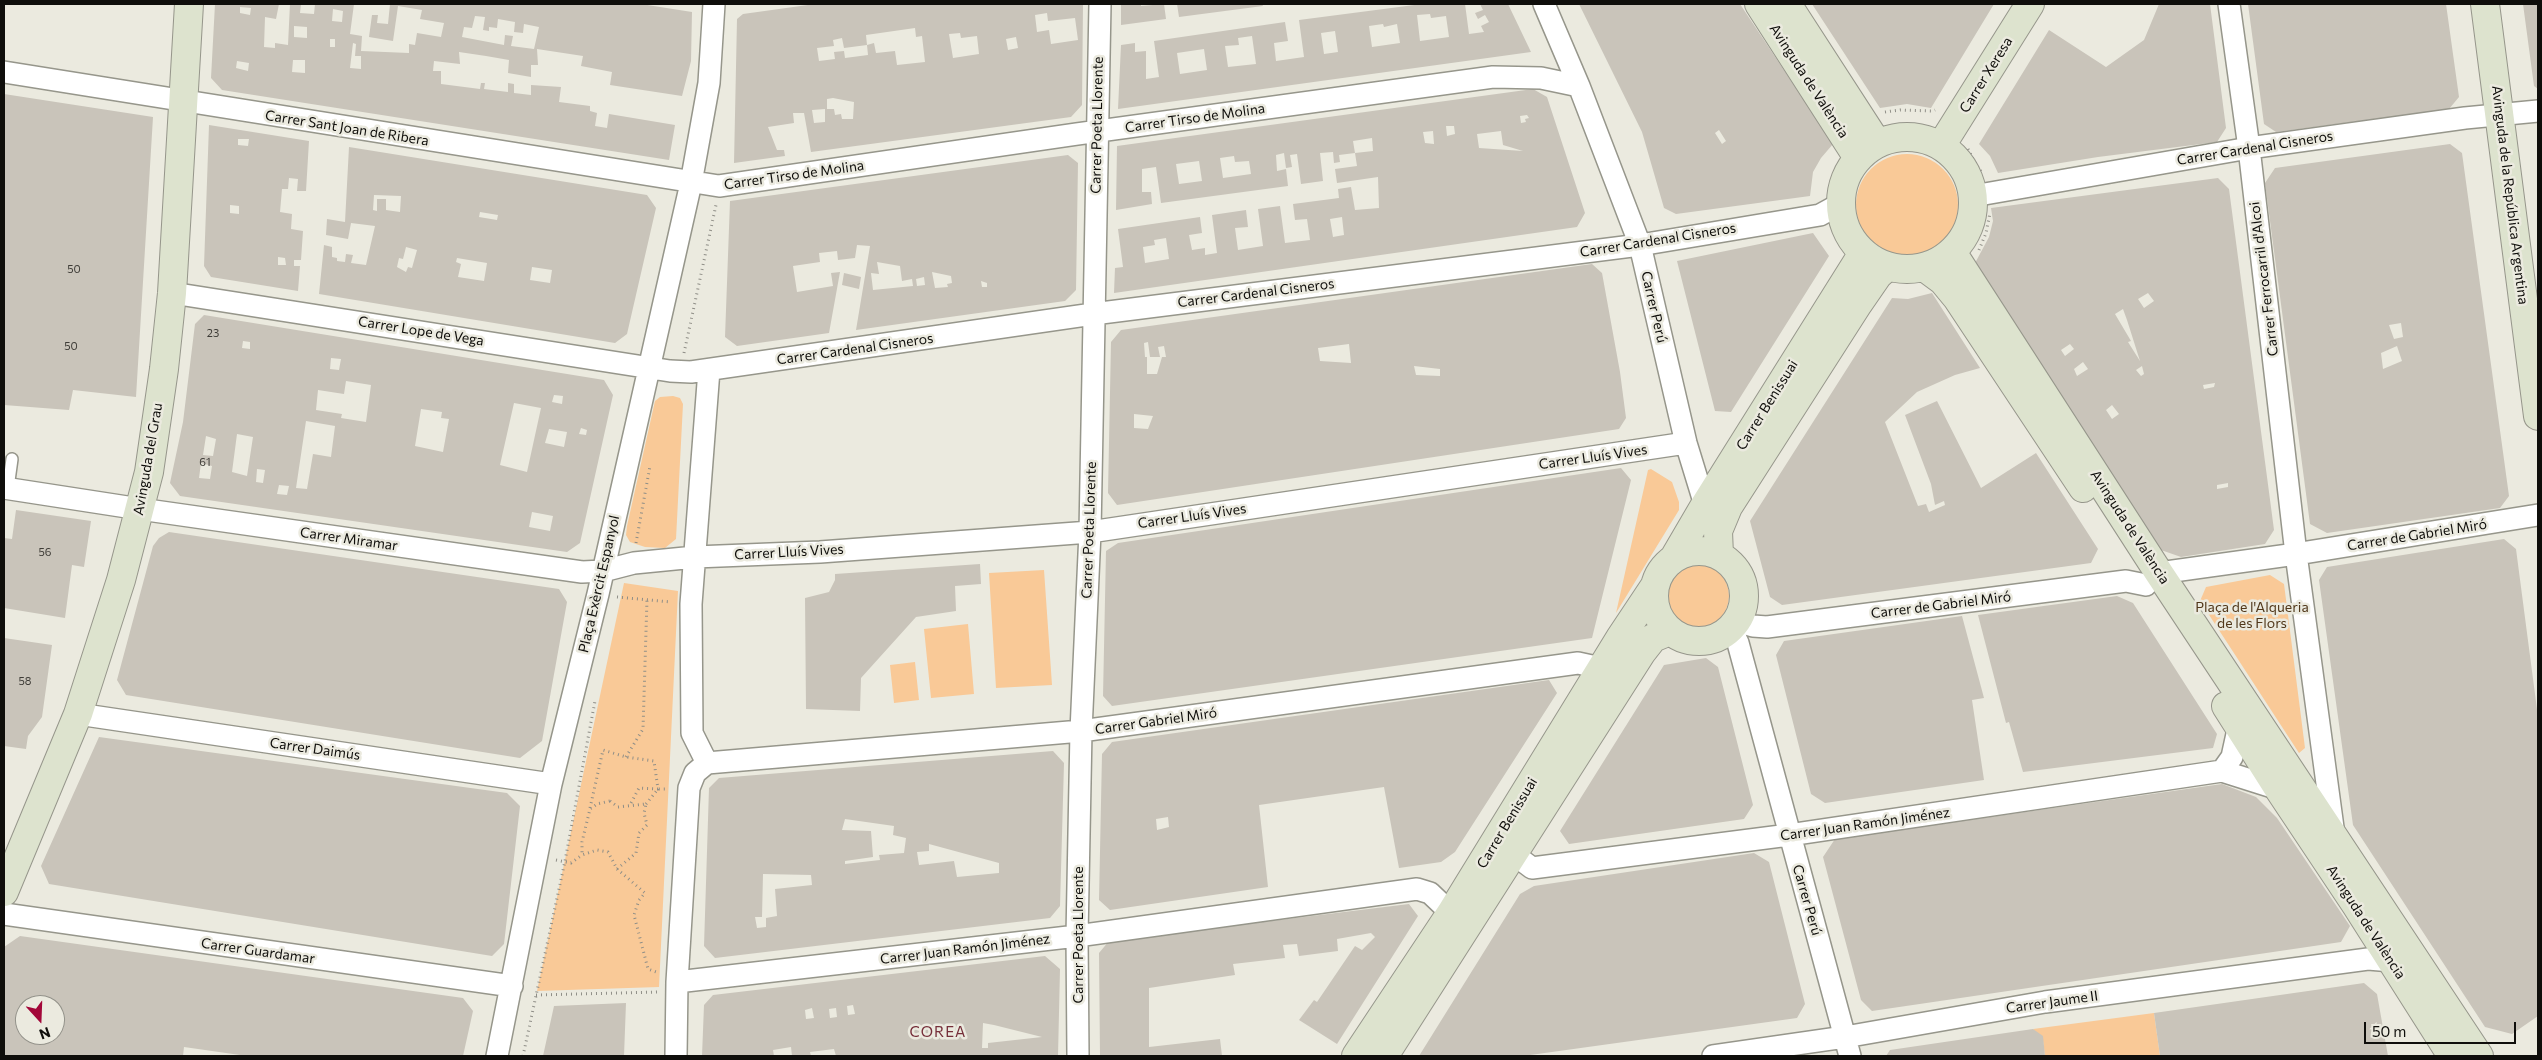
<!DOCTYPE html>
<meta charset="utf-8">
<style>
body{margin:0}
#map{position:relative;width:2542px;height:1060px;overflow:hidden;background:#ebeadf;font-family:Commissioner,sans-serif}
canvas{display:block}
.frame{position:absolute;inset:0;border:5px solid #0f0e0b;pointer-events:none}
.north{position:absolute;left:15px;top:995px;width:50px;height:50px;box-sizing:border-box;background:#ebeadf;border:1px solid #93928a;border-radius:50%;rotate:160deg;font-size:14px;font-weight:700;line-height:20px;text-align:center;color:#0f0e0b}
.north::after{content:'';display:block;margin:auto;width:18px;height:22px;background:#a30739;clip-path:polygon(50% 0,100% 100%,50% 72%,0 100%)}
.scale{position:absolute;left:2364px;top:1022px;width:152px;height:22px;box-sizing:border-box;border:2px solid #0f0e0b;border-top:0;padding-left:6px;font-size:15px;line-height:18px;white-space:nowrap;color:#0f0e0b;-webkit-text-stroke:4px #ebeadf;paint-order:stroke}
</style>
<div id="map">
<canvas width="2542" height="1060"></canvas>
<div class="frame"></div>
<div class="north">N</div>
<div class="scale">50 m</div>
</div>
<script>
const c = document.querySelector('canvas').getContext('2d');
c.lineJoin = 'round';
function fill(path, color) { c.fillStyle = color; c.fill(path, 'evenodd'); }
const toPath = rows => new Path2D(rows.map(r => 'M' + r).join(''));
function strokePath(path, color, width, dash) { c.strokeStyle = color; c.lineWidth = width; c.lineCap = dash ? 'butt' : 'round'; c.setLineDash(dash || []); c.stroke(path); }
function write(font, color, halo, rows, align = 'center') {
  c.font = font + ' Commissioner,sans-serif'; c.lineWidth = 5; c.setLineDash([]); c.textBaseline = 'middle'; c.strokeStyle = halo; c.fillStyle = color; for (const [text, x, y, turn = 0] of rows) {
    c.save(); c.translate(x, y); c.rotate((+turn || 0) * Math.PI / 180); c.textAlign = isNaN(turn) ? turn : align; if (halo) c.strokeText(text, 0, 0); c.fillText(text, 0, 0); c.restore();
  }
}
fill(toPath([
 '1856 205a51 51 0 1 1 102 0a51 51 0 1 1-102 0Z',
 [673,396,680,398,683,404,676,539,665,548,645,547,630,542,626,535,627,526,655,401,660,397],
 [1651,469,1672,482,1679,502,1679,510,1616,613,1648,470],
 '1665 596a32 32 0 1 1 64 0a32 32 0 1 1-64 0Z',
 [1044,570,1052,685,996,688,989,573],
 [2270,575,2284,584,2305,748,2299,753,2200,601,2206,587],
 [624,583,678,591,659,987,537,991],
 [968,624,974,694,931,698,924,629],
 [915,662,919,700,894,703,890,665],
 [2154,1013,2160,1056,2045,1056,2043,1041,2033,1029]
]), '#f9c997');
fill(toPath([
 [215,4,279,4,276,19,265,17,264,47,275,48,275,43,288,45,290,4,301,4,300,13,314,14,315,4,354,4,350,34,362,36,361,51,409,53,409,44,415,45,417,33,441,37,444,23,420,19,422,10,398,6,393,41,369,37,372,15,378,15,377,23,388,24,390,4,641,4,692,12,691,61,682,96,610,85,612,72,581,66,583,56,537,49,538,65,531,65,531,77,508,73,509,60,486,56,459,52,460,64,434,61,433,71,441,71,441,84,480,89,481,83,485,83,484,89,508,92,508,83,514,84,514,93,531,95,531,85,561,87,559,102,590,106,590,111,597,113,595,126,607,128,609,114,675,125,669,160,222,90,211,78],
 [240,7,251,8,250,15,240,13],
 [333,9,343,11,342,22,332,21],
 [475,16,485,17,483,30,489,31,489,27,497,28,498,19,515,22,514,32,523,33,524,24,539,27,534,49,511,46,513,36,505,35,504,45,462,37,464,27,472,28],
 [294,26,307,27,307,38,294,37],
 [330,39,335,39,335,47,330,47],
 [353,43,356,44,355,56,361,56,361,69,350,68],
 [293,60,305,60,305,73,292,72],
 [237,61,249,63,248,71,236,68],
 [815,4,1083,4,1082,105,1071,117,811,152,804,113,793,113,794,123,768,127,777,150,784,150,785,156,734,163,737,19,743,14],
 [1047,13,1048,21,1075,18,1078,40,1051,44,1049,30,1037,32,1035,15],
 [915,28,916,37,922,36,925,62,897,65,895,51,876,53,874,43,867,45,868,55,845,58,844,51,834,52,835,59,819,61,817,48,834,46,833,40,842,38,844,48,867,45,866,35],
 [960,33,961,38,977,36,979,54,953,58,949,34],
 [1016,37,1018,48,1008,50,1006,39],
 [833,98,854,102,853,119,842,119,841,114,835,115,834,109,827,109,827,99],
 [825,109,825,122,814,123,812,110],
 [1121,4,1141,4,1141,6,1164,4,1166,19,1121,25],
 [1177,4,1262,4,1263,6,1179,17],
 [1422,4,1465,4,1469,34,1484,32,1481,26,1489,22,1485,15,1478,19,1475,13,1483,10,1480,4,1508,4,1531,52,1118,109,1121,45,1135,43,1135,52,1146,51,1146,79,1159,77,1154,41,1285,22,1288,41,1274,43,1276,61,1304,57,1299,20],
 [1430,14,1431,18,1446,16,1449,37,1420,41,1417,15],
 [1383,24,1384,27,1397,24,1400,43,1372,47,1369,26],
 [1335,31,1338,52,1324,54,1321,33],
 [1252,36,1256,64,1228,67,1225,46,1239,45,1238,38],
 [1204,49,1207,70,1180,74,1177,53],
 [1579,4,1740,4,1833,144,1821,158,1813,172,1810,196,1676,214,1664,208,1642,132],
 [1719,130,1726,141,1722,144,1715,133],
 [1812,4,1994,4,1931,108,1907,104,1880,108],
 [2159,4,2210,4,2226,128,2217,142,2098,157,1998,173,1990,156,1979,144,2049,30,2106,67,2144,40],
 [2248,4,2446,4,2459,97,2449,109,2276,132,2264,124],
 [2523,4,2538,4,2538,89,2534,86],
 [1533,89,1547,97,1585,213,1577,227,1114,293,1115,268,1123,267,1118,229,1200,217,1202,233,1189,235,1192,250,1205,248,1205,255,1217,253,1212,215,1246,210,1248,227,1235,228,1238,250,1263,246,1258,209,1280,206,1285,243,1310,240,1307,219,1295,220,1293,204,1339,198,1338,189,1351,187,1355,210,1379,208,1378,177,1337,183,1335,169,1357,166,1355,153,1339,155,1340,162,1334,163,1333,152,1320,153,1323,181,1301,184,1297,154,1290,155,1292,167,1286,168,1284,153,1276,155,1277,171,1286,169,1288,186,1161,203,1156,167,1142,169,1142,192,1151,192,1152,204,1116,210,1117,146],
 [1527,115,1529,118,1525,119,1526,122,1521,123,1520,116],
 [1446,126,1454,126,1455,134,1447,136],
 [1433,131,1434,144,1425,143,1423,132],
 [1501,131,1503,145,1523,151,1479,148,1477,134],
 [1372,138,1373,151,1355,153,1353,141],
 [1234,156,1235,162,1249,161,1251,174,1223,178,1220,158],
 [1199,161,1202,181,1179,184,1176,164],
 [1342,217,1344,235,1333,237,1330,219],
 [1166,238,1169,259,1145,263,1143,247,1155,245,1154,240],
 [4,94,153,117,136,397,73,390,69,410,4,405],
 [209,125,309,141,306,191,297,191,298,179,289,178,288,189,282,189,280,212,292,214,291,229,303,231,301,260,294,260,294,266,300,266,298,291,211,277,204,266],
 [238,139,249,139,248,146,238,145],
 [230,205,239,206,239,214,230,213],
 [278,257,285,258,286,265,278,265],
 [2450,144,2462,153,2509,496,2500,508,2327,533,2310,524,2265,183,2275,168],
 [2401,323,2403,337,2394,339,2389,325],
 [2397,346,2402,361,2383,369,2381,353],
 [349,147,647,195,656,208,627,334,615,343,319,294,324,245,332,247,332,257,337,258,337,261,345,262,346,254,353,255,351,263,366,265,375,226,351,223,348,239,326,235,327,219,345,222],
 [374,195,401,196,400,212,386,210,386,199,377,199,377,211,373,210],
 [480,212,498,215,497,220,479,217],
 [406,247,417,250,412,268,408,267,406,272,397,267,399,258,403,259],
 [457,258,487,263,484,281,458,277,461,264,456,262],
 [532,267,552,270,550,283,530,280],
 [1068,155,1078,163,1076,290,1065,301,856,330,870,246,857,245,855,258,838,260,837,251,819,253,820,262,793,266,797,292,833,286,831,273,840,272,829,333,737,346,725,337,730,201],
 [877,262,900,266,902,281,912,279,913,286,873,290,871,273,879,274],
 [932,272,951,276,952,283,947,284,948,287,935,288],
 [924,277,925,285,917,286,916,279],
 [981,281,987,283,987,287,982,287],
 [2218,178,2229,189,2274,530,2265,544,2181,557,2161,550,1974,265,1989,237,1993,221,1991,208],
 [2148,293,2154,301,2144,308,2138,299],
 [2123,309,2127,320,2140,361,2128,342,2131,341,2115,314],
 [2070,344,2074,349,2065,356,2061,350],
 [2083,362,2088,369,2077,376,2074,369],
 [2142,366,2144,374,2141,376,2136,370],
 [2215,383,2214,387,2204,389,2203,385],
 [2112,405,2119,414,2112,419,2106,410],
 [2228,483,2228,487,2217,489,2217,485],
 [1813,233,1829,256,1731,412,1715,411,1677,261],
 [1592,264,1602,273,1620,372,1626,418,1619,429,1117,505,1108,493,1111,342,1121,330],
 [1148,342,1150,357,1160,357,1158,347,1164,346,1166,357,1162,357,1157,374,1147,374,1147,357,1145,357,1144,343],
 [1349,344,1351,363,1320,361,1318,348],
 [1414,366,1440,369,1440,376,1416,375],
 [1134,414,1153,416,1148,429,1134,428],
 [844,273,861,277,859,289,842,285],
 [1932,293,1980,368,1955,375,1917,392,1885,422,1918,506,1926,504,1929,512,1945,505,1944,501,1935,505,1931,484,1905,415,1937,401,1981,488,2036,453,2098,549,2091,563,1782,605,1770,597,1750,521,1892,298,1908,299],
 [204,315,604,380,613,395,580,543,567,552,180,496,170,483,183,422,195,324],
 [243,341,250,342,250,349,242,348],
 [331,358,341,359,339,370,330,369],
 [346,381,371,385,366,422,341,418,342,414,316,410,318,390,344,394],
 [554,395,563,396,562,404,552,402],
 [514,403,541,408,527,472,500,465],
 [421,409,442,412,441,418,449,419,443,452,415,446],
 [306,421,335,426,331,457,313,454,307,489,296,488],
 [581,428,587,430,586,435,579,434],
 [549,429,567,432,564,447,545,443],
 [237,434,253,437,247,476,232,472],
 [206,436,216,439,213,456,203,455],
 [201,463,212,466,210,479,199,478],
 [257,469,265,470,263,483,256,482],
 [279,485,289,486,287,495,277,494],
 [532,512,553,516,550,531,529,527],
 [1621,468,1631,480,1592,638,1112,706,1103,696,1106,551,1118,543],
 [16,510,91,521,84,567,72,565,65,618,4,608,4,538,12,539],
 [169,532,559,589,567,602,542,741,520,758,126,695,117,680,153,546,159,538],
 [2504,539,2516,549,2538,717,2538,1016,2512,1034,2485,1027,2353,825,2319,580,2327,567],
 [980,564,981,584,955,586,956,611,916,617,861,678,860,711,806,709,805,598,829,592,835,580,835,574],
 [2117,596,2133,603,2217,734,2213,748,2023,772,2009,722,2006,723,1978,615],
 [1962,616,1984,698,1972,700,1984,780,1825,803,1811,794,1776,655,1784,641],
 [4,638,52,645,42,717,28,736,26,749,4,746],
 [1706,658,1718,667,1753,805,1744,819,1569,844,1560,831,1664,665],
 [1549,680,1557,693,1455,852,1441,862,1399,868,1384,787,1259,805,1268,887,1110,910,1099,900,1102,754,1112,742],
 [1168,817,1169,827,1157,830,1156,819],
 [99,737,507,793,520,806,504,944,492,956,49,884,41,866],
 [1053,751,1064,763,1060,906,1050,918,715,958,704,946,709,788,719,778],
 [845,819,894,826,893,835,906,838,904,853,879,855,880,860,845,864,845,861,873,857,871,831,842,830],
 [929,844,999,863,999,873,957,877,954,861,919,865,917,852,929,851],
 [763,874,811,875,812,885,775,889,777,916,766,918,766,927,757,928,755,917,762,917],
 [2222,784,2256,797,2277,818,2350,926,2341,942,1872,1011,1861,1000,1823,857,1835,839],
 [1754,853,1769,862,1805,1004,1797,1018,1523,1056,1419,1056,1520,894,1534,886],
 [1409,904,1418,916,1337,1044,1299,1020,1314,1000,1317,1002,1355,946,1362,950,1375,937,1371,933,1337,939,1338,951,1299,956,1297,944,1283,945,1285,958,1233,964,1235,975,1149,988,1149,1047,1220,1039,1222,1056,1100,1056,1099,953,1109,941],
 [20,936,463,998,473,1011,463,1056,247,1056,184,1047,183,1056,4,1056,4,947],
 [25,1005,55,1005,55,1035,25,1035],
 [1045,956,1060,969,1058,1056,836,1056,834,1049,810,1052,811,1056,792,1056,791,1047,773,1050,774,1056,702,1056,704,1005,713,995],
 [853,1005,855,1014,848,1015,847,1006],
 [812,1008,814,1018,806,1019,805,1010],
 [836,1008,837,1017,830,1018,829,1009],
 [983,1023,994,1025,1042,1037,988,1043,988,1048,982,1048],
 [2364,983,2377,994,2388,1056,2160,1056,2154,1013],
 [626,1003,624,1056,543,1056,554,1006],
 [2033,1029,2043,1036,2045,1056,1886,1056,1890,1050]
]), '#c9c4ba');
const lane = toPath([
 [8,488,12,459]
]);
const street = toPath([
 [1544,4,1579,86,1640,245,1686,443,1705,505],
 [2229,4,2249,148,2296,554,2334,835],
 [4,72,719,186,1077,134,1493,77,1541,78,1579,86],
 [1973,196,2249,148,2465,118,2538,111],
 [172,293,670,371,691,372,1093,314,1640,245,1820,215,1840,204],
 [4,488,140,509,582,572,603,571,634,563,695,557,820,552,1090,532,1686,443],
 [2159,573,2296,554,2538,515],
 [1737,621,1753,626,1767,627,2126,581,2146,585],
 [1731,628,1738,643,1850,1056],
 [78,714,551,784],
 [707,763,1081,731,1578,663,1601,668],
 [707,763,692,733,691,604,709,370],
 [2222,771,2232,757,2239,725],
 [1512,853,1532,868,1789,835,2222,771,2285,791],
 [4,914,512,986],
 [677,982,1077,936,1417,889,1430,893,1451,913],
 [497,1056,551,784,598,594,691,183,709,83,714,4],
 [676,1056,677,982,689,788,695,773,707,763],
 [1078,1056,1077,936,1081,731,1090,532,1100,4],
 [1713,1056,1845,1037,2045,1002,2368,959,2392,961]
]);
const secondary = toPath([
 [1759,4,1858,158],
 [1787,4,1877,143],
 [2485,4,2538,416],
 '1841 203a66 66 0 1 1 132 0a66 66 0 1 1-132 0Z',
 [1941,146,2030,4],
 [1952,252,2159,573,2479,1056],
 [1924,267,1943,281,1957,298,2083,488],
 '1654 596a45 45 0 1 1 90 0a45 45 0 1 1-90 0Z',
 [1719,555,1718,531,1728,507,1858,304,1878,275,1887,267],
 [1674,558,1705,505,1863,253],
 [2226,706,2278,788,2356,905,2452,1056],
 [4,892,78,714,121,580,149,472,164,369,172,293,189,4],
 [1356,1056,1451,913,1620,638,1654,587],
 [1384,1056,1642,652,1653,638,1670,631]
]);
strokePath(lane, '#96968b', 14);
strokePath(street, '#96968b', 24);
strokePath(secondary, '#96968b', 30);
strokePath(toPath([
 [1885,112,1900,110,1933,111,1935,110],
 [1968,149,1977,167,1984,174],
 [1979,250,1986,233,1990,213],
 [684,353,716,205],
 [636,543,650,466],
 [617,597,671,602],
 [626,757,643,729,647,599],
 [610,801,618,807,646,804,644,813,647,825,639,833,636,853,617,869,608,852,597,850,582,855,582,842,590,809,597,804,610,801],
 [646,804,658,789,668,789],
 [590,808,603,750,626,757,654,761,658,789,639,788,631,803],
 [556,860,571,863,582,855],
 [617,869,645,893,639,900,634,915,648,969,659,973],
 [536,995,658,992],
 [523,1056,565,861,595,701]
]), '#8f8e87', 3, [1, 4]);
strokePath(lane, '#fff', 11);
strokePath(street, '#fff', 21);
strokePath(secondary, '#dde3ce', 28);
write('11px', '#3e3c37', null, [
 ["50",74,269],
 ["23",213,333],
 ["50",71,346],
 ["61",205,462],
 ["56",45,552],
 ["58",25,681]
]);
write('14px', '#0f0e0b', '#ebeadf', [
 ["Carrer Xeresa",1986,75,-58],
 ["Avinguda de València",1809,81,57],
 ["Carrer Tirso de Molina",1195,118,-8],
 ["Carrer Poeta Llorente",1097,125,-89],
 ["Carrer Sant Joan de Ribera",347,128,9],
 ["Carrer Cardenal Cisneros",2255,148,-9],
 ["Carrer Tirso de Molina",794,175,-8],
 ["Avinguda de la República Argentina",2510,195,83],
 ["Carrer Cardenal Cisneros",1658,240,-9],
 ["Carrer Ferrocarril d'Alcoi",2264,279,-97],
 ["Carrer Cardenal Cisneros",1256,293,-7],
 ["Carrer Perú",1654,307,77],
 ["Carrer Lope de Vega",421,331,9],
 ["Carrer Cardenal Cisneros",855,349,-8],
 ["Carrer Benissuai",1767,405,-58],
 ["Carrer Lluís Vives",1593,457,-8],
 ["Avinguda del Grau",148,459,-80],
 ["Carrer Lluís Vives",1192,516,-8],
 ["Avinguda de València",2130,527,57],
 ["Carrer Poeta Llorente",1089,530,-88],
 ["Carrer de Gabriel Miró",2417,535,-9],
 ["Carrer Miramar",349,539,8],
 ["Carrer Lluís Vives",789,552,-3],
 ["Plaça Exèrcit Espanyol",599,584,-77],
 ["Carrer de Gabriel Miró",1941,605,-7],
 ["Carrer Gabriel Miró",1156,721,-8],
 ["Carrer Daimús",315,749,8],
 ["Carrer Benissuai",1507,823,-59],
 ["Carrer Juan Ramón Jiménez",1865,824,-8],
 ["Carrer Perú",1807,900,74],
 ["Avinguda de València",2366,922,57],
 ["Carrer Poeta Llorente",1078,935,-90],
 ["Carrer Juan Ramón Jiménez",965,949,-7],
 ["Carrer Guardamar",258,951,8],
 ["Carrer Jaume II",2052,1002,-8]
]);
write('14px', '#51381b', '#ebeadf', [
 ["Plaça de l'Alqueria",2252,607],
 ["de les Flors",2252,623]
]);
c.letterSpacing = '1px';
write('15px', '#752e39', '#ebeadf', [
 ["COREA",938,1032]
]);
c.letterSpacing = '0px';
</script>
